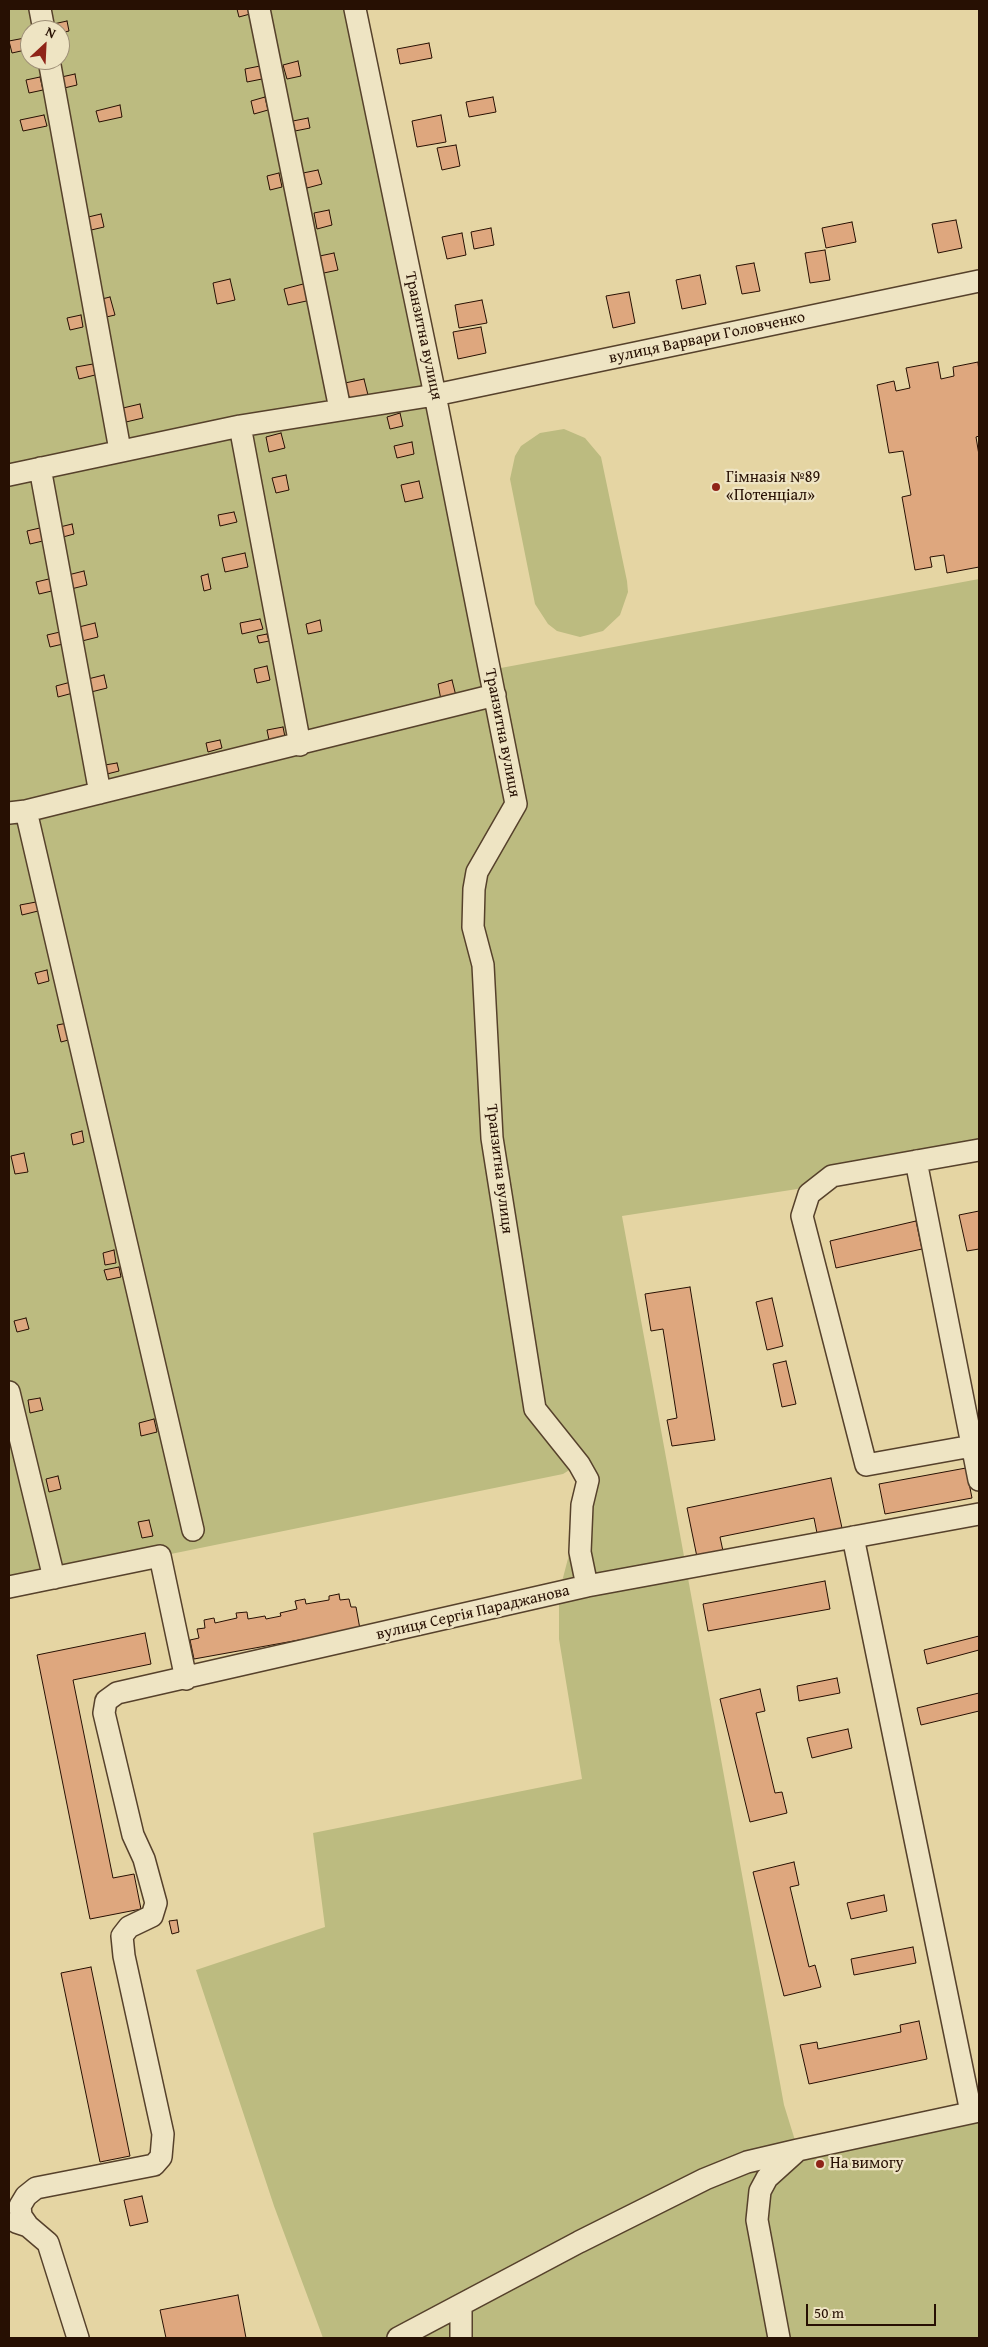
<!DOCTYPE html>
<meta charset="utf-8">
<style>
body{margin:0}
#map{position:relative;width:988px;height:2347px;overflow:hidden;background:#e5d5a3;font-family:"Gentium Book Plus",serif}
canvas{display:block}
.frame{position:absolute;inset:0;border:10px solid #271003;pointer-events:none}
.north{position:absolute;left:20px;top:20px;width:50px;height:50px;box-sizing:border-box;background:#eee4c3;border:1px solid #9e8f76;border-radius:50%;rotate:25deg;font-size:14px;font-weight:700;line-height:20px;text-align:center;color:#271003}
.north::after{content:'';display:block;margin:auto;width:18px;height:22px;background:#8f2418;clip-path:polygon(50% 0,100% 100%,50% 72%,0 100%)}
.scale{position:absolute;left:806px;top:2304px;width:130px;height:22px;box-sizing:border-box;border:2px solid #271003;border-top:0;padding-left:6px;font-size:15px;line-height:18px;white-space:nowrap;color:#271003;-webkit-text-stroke:4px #eee4c3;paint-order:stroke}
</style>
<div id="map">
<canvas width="988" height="2347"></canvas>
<div class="frame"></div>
<div class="north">N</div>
<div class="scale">50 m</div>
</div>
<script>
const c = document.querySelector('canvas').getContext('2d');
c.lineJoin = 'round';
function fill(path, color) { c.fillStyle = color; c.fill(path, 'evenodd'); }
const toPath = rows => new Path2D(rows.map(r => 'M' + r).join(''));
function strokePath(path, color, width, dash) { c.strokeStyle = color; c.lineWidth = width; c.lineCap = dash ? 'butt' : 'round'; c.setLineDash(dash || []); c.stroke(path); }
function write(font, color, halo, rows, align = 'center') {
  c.font = font + ' "Gentium Book Plus",serif'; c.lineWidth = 4.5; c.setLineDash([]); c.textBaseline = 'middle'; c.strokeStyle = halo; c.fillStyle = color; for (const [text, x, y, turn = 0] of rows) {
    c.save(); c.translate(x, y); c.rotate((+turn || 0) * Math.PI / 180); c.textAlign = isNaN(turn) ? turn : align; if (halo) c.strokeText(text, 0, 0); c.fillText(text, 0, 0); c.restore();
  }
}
fill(toPath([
 [9,9,355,9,490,670,979,579,979,1161,622,1216,784,2105,798,2150,979,2111,979,2338,323,2338,274,2206,196,1970,325,1927,313,1833,582,1779,559,1639,559,1593,582,1505,579,1464,563,1474,9,1587],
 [30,30,60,30,60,60,30,60],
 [564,429,585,438,601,457,627,581,628,592,620,615,603,631,580,637,557,631,548,624,535,604,510,479,515,456,521,446,540,433]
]), '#bcbb80');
const building = toPath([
 [237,9,249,9,250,14,239,17,237,9],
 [67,21,69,31,60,33,60,30,51,30,49,25,67,21],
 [30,37,30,49,12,53,9,41,30,37],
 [429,43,432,58,400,64,397,49,429,43],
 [298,61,301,76,287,79,283,65,298,61],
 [260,66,262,79,247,82,245,69,260,66],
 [75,74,77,85,60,89,57,78,75,74],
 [40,77,43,90,29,93,26,80,40,77],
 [265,97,268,110,254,114,251,101,265,97],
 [493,97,496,112,469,117,466,102,493,97],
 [120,105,122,117,99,122,96,111,120,105],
 [44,115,47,126,23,131,20,120,44,115],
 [441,115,446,142,417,147,412,121,441,115],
 [308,118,310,128,295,131,293,121,308,118],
 [456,145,460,166,442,170,437,148,456,145],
 [318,170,322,184,307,188,303,173,318,170],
 [279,173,282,187,270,190,267,176,279,173],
 [329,210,332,225,317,229,314,213,329,210],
 [101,214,104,227,87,231,84,218,101,214],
 [956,220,962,248,938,253,932,224,956,220],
 [852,222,856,242,826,248,822,228,852,222],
 [491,228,494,245,474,249,471,232,491,228],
 [462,233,466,255,447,259,442,237,462,233],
 [825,250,830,280,810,283,805,253,825,250],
 [334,253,338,270,319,274,315,257,334,253],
 [754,263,760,291,742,294,736,266,754,263],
 [700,275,706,304,682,309,676,280,700,275],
 [230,279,235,300,217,304,213,283,230,279],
 [307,283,311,300,288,305,284,289,307,283],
 [629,292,635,323,613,328,606,296,629,292],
 [110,297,115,315,102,318,98,300,110,297],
 [482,300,487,323,459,328,455,305,482,300],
 [81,315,83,327,70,330,67,318,81,315],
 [481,327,486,353,458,359,453,332,481,327],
 [938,362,941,379,954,376,953,367,978,362,979,372,979,436,976,437,979,455,979,567,947,573,944,555,930,557,932,567,915,570,902,497,911,495,903,451,889,453,877,385,894,381,896,391,910,388,906,368,938,362],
 [93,364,95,375,79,379,76,367,93,364],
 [364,379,368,395,349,399,345,383,364,379],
 [140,404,143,418,126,422,123,408,140,404],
 [400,413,403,426,390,429,387,417,400,413],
 [281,433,285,448,269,452,266,437,281,433],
 [412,442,414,454,397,458,394,446,412,442],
 [286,475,289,490,276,493,272,478,286,475],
 [419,481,423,498,405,502,401,485,419,481],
 [234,512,237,522,220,526,218,515,234,512],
 [72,524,74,534,63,537,60,527,72,524],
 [44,527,47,540,30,544,27,531,44,527],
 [245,553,248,567,225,572,222,558,245,553],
 [84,571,87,585,71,589,68,575,84,571],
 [208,574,211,589,204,591,201,576,208,574],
 [53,578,56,590,39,594,36,582,53,578],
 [260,619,263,629,242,634,240,623,260,619],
 [320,620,322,631,308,634,306,624,320,620],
 [95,623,98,637,82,641,79,627,95,623],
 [60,632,63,644,50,647,47,635,60,632],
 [267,634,269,641,259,643,257,636,267,634],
 [267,666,270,680,257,683,254,669,267,666],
 [104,675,107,688,91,692,88,679,104,675],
 [452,680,456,696,441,700,438,684,452,680],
 [71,682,73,693,58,697,56,686,71,682],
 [283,727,285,737,269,740,267,730,283,727],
 [220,740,222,748,208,752,206,743,220,740],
 [117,763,119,771,107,774,105,765,117,763],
 [36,902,38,911,22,915,20,905,36,902],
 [47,970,49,981,38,984,35,973,47,970],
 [68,1023,72,1039,61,1042,57,1025,68,1023],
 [82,1131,84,1142,73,1145,71,1134,82,1131],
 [24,1153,28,1172,15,1174,11,1156,24,1153],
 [979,1211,979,1249,967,1251,959,1215,979,1211],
 [916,1221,922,1249,836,1268,830,1241,916,1221],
 [114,1250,116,1263,105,1265,103,1253,114,1250],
 [119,1267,121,1277,107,1280,104,1270,119,1267],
 [690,1287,715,1440,672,1446,667,1420,677,1418,663,1329,651,1331,645,1294,690,1287],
 [772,1298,783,1346,767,1350,756,1302,772,1298],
 [26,1318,29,1329,17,1332,14,1321,26,1318],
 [786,1361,796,1404,782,1407,773,1364,786,1361],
 [40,1398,43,1410,30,1413,28,1400,40,1398],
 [154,1419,157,1432,141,1436,139,1423,154,1419],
 [966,1468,972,1498,885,1514,879,1484,966,1468],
 [58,1476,61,1489,49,1492,46,1479,58,1476],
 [831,1478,842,1528,817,1533,814,1518,720,1537,723,1551,697,1557,687,1508,831,1478],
 [149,1520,153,1536,142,1538,138,1522,149,1520],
 [825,1581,830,1609,708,1631,703,1604,825,1581],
 [339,1594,340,1600,349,1599,351,1607,356,1607,360,1629,194,1659,190,1640,199,1638,197,1629,205,1628,204,1620,214,1618,215,1623,237,1618,236,1613,247,1612,248,1619,265,1616,266,1619,281,1616,280,1613,297,1609,295,1601,305,1599,306,1604,329,1600,329,1596,339,1594],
 [145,1633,151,1664,73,1680,113,1878,134,1874,141,1909,90,1919,37,1655,145,1633],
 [979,1636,979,1650,927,1664,924,1650,979,1636],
 [837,1678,840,1693,799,1701,797,1686,837,1678],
 [760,1689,765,1711,756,1713,775,1793,782,1792,787,1813,750,1822,720,1699,760,1689],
 [979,1693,979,1711,921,1725,917,1708,979,1693],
 [848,1729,852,1748,812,1758,807,1738,848,1729],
 [794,1862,799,1885,790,1887,809,1967,815,1965,821,1987,784,1996,753,1872,794,1862],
 [884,1895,887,1911,851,1919,847,1903,884,1895],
 [177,1920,179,1932,172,1934,169,1921,177,1920],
 [913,1947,916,1963,854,1975,851,1959,913,1947],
 [91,1967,130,2156,100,2162,61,1973,91,1967],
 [919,2021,927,2059,809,2084,800,2045,817,2042,818,2049,901,2032,900,2025,919,2021],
 [142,2196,148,2222,130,2226,124,2200,142,2196],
 [238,2295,246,2338,166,2338,160,2310,238,2295]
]);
fill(building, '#dea77e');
strokePath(building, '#271003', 1);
const minor = toPath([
 [40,9,44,30],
 [259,9,340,409],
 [355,9,435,395,516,804,477,872,474,889,473,927,483,965,492,1138,535,1409,579,1464,588,1480,582,1505,580,1552,587,1586],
 [49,60,120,450],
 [240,426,300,745],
 [40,468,100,793],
 [9,475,240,426,435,395,979,281],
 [26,811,193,1530],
 [9,813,26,811,495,695],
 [916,1161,979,1480],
 [9,1392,54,1578],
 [972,1446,866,1465,802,1216,809,1194,832,1176,979,1150],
 [853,1537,971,2112],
 [9,1587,160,1556,186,1679],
 [16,2222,28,2226,48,2243,78,2338],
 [28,2226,21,2216,20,2206,26,2196,36,2188,154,2165,161,2157,163,2134,124,1956,122,1936,129,1927,152,1916,156,1903,144,1859,133,1835,104,1713,106,1701,117,1693,587,1586,979,1514],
 [461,2305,461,2338],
 [398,2338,579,2242,705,2179,747,2162,798,2150],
 [779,2338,757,2220,760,2191,767,2178,798,2150,979,2111]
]);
strokePath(minor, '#56412b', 24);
strokePath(minor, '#eee4c3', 21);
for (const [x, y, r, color] of [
 [716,487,5,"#8f2418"],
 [820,2164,5,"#8f2418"]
]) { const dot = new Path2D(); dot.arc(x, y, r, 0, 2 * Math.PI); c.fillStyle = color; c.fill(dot); strokePath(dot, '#eee4c3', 2); }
write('16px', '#271003', '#eee4c3', [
 ["Транзитна вулиця",423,336,78],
 ["вулиця Варвари Головченко",707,338,-12],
 ["Транзитна вулиця",502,733,79],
 ["Транзитна вулиця",499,1169,83],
 ["вулиця Сергія Параджанова",473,1613,-13]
]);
write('16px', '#271003', '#eee4c3', [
 ["Гімназія №89",726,478],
 ["«Потенціал»",726,496],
 ["На вимогу",830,2164]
], 'left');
</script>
